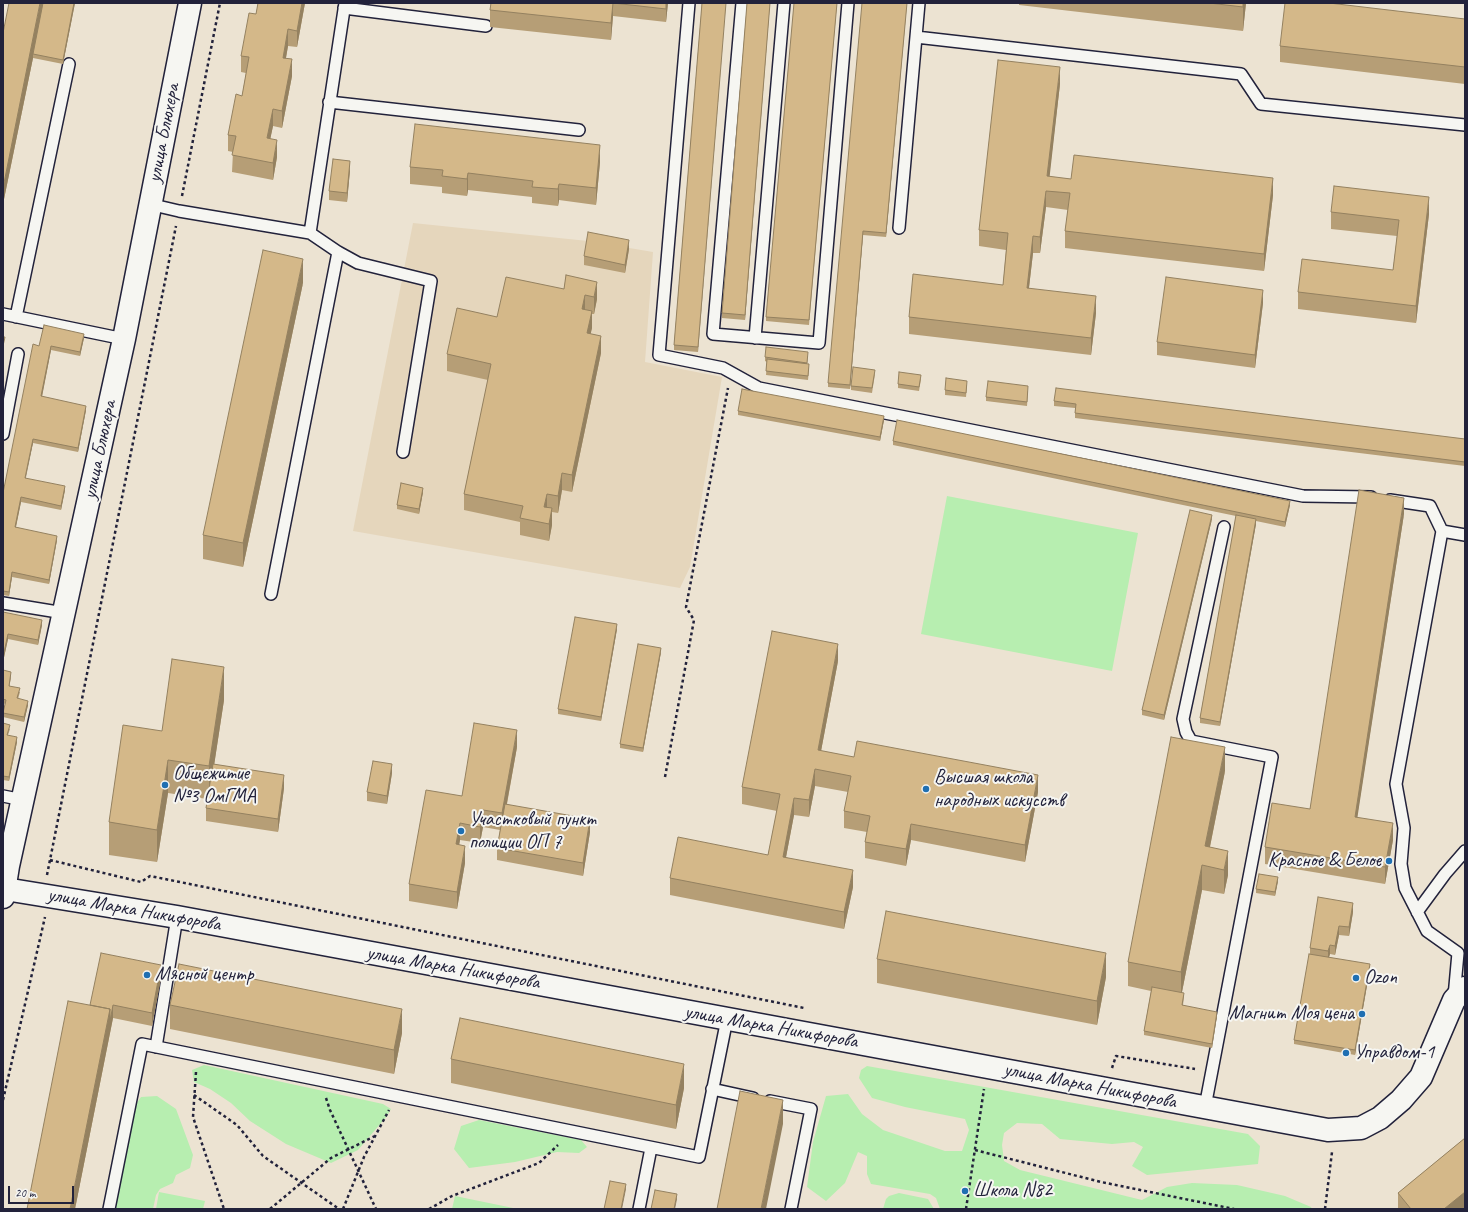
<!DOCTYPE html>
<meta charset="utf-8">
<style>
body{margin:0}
#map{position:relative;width:1468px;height:1212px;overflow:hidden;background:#ece3d2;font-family:Caveat,sans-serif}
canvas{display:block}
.frame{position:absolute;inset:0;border:4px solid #22223b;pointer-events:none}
.scale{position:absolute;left:8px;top:1186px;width:66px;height:18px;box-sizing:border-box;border:2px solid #22223b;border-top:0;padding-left:5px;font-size:12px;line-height:14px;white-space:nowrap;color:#22223b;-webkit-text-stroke:3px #f6f6f2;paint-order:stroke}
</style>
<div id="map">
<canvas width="1468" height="1212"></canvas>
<div class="frame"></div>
<div class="scale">20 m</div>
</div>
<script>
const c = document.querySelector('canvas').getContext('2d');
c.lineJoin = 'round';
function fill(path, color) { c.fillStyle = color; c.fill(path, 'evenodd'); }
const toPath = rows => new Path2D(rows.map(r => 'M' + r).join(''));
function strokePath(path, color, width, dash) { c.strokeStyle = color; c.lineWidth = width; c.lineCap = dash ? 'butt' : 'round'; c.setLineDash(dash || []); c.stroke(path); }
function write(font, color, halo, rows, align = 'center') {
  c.font = font + ' Caveat,sans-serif'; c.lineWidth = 4; c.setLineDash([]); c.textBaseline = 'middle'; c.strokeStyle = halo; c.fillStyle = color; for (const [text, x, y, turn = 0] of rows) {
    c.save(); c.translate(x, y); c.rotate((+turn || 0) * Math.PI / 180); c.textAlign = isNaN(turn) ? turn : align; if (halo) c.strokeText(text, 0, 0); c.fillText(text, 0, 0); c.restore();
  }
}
fill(toPath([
 [413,223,588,241,653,252,645,362,722,377,690,567,680,588,353,531]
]), '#e5d6bc');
fill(toPath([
 [947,496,1138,533,1112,671,921,634],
 [204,1065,383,1104,391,1109,387,1116,358,1150,331,1163,286,1144,250,1121,231,1103,210,1089,194,1082,192,1070],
 [867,1066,1248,1134,1260,1146,1258,1164,1147,1175,1132,1166,1143,1147,1134,1142,1112,1144,1060,1139,1042,1124,1017,1123,1004,1133,1002,1145,1004,1161,1020,1170,1142,1200,1167,1187,1192,1183,1237,1185,1285,1196,1311,1207,1312,1209,940,1209,936,1198,930,1194,871,1184,867,1174,867,1156,858,1152,845,1183,826,1201,807,1187,813,1142,826,1096,848,1094,862,1114,883,1130,945,1151,962,1151,969,1130,965,1119,905,1107,872,1098,859,1078,861,1070],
 [157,1096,176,1109,193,1155,190,1168,176,1175,173,1183,160,1189,156,1195,153,1209,114,1209,136,1104,141,1097],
 [479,1120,581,1140,587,1147,579,1153,557,1152,515,1162,469,1168,454,1149,461,1126],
 [159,1192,205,1201,203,1209,156,1209],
 [899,1193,928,1199,934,1209,883,1209,886,1199,889,1196],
 [455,1196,518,1209,452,1209]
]), '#b7eeb0');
const service = toPath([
 [689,3,659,355,723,368,759,388,1303,496,1371,497],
 [742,3,713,334,819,343,848,3],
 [344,8,486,26],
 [916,37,1241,74,1261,104,1465,125],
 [329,102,579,130],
 [149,204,179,211,310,233,338,252,358,263,431,281,403,452],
 [899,228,919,3],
 [310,233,345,3],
 [3,314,124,339],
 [16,317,69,64],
 [755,338,784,3],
 [3,434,18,354],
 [1390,500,1430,506,1442,531],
 [271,594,338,252],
 [3,603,64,613],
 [3,796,23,800],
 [1417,912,1445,874,1465,851],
 [1454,997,1458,953,1427,931,1405,888,1401,864,1404,828,1396,784,1442,531,1465,535],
 [156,1047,177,917],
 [712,1089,753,1098],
 [770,1101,811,1109,791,1209],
 [1205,1107,1272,757,1191,741,1186,732,1183,719,1224,527],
 [109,1209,142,1044,699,1157,727,1019],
 [639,1209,651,1148]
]);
const minor = toPath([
 [5,889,177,917,1328,1130,1361,1128,1380,1118,1401,1100,1421,1077,1454,1000,1465,988]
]);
const tertiary = toPath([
 [3,897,8,866,124,339,190,3]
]);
strokePath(service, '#22223b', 14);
strokePath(minor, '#22223b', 25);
strokePath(tertiary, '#22223b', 25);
strokePath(toPath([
 [182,196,220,3],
 [665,777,694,620,686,607,728,388],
 [50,860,141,882,150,876,804,1008],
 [47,875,176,226],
 [1112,1068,1116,1056,1195,1069],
 [196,1072,193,1117,224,1209],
 [194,1095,237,1125,263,1156,339,1209],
 [326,1098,330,1110,376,1209],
 [3,1100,45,917],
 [975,1150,1101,1182,1234,1209],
 [270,1209,331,1158,375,1136],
 [343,1209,364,1157,389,1110],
 [429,1209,452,1196,539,1163,558,1145],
 [966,1209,984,1089],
 [1325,1209,1332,1152]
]), '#22223b', 2.5, [3, 3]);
strokePath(service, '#f6f6f2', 11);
strokePath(minor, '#f6f6f2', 22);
strokePath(tertiary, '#f6f6f2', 22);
fill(toPath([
 [75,3,63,64,33,58,3,204,3,33],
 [258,3,305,3,297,47,288,46,286,58,292,76,282,128,273,126,270,139,277,157,273,180,232,172,233,152,228,151,228,135,242,96,246,73,241,72,241,56,256,14],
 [491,3,668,3,666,22,613,16,611,40,490,27,490,10],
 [702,3,698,352,674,350,674,345],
 [747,3,770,3,745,320,722,318,722,313],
 [837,3,809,325,766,321,766,317],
 [907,3,886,237,863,235,850,389,828,387,828,383],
 [1019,3,1246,3,1243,31,1019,5],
 [1465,19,1465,84,1280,62,1280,46],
 [1060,84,1049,177,1071,179,1273,195,1264,271,1065,248,1065,231,1068,210,1046,207,1040,253,1033,253,1029,288,1096,313,1091,355,909,334,909,317,1003,285,1006,250,979,246,979,230],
 [600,162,596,205,559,200,558,206,532,203,532,197,468,190,467,196,442,193,442,187,410,184,410,167],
 [350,170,347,202,329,200,329,191],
 [1331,212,1429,214,1416,323,1298,309,1298,292,1393,270,1397,236,1331,229],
 [629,249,625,273,584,265,584,256],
 [566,275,597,299,594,314,592,314,592,328,590,334,601,353,572,492,562,490,558,513,552,512,552,525,549,541,520,535,520,522,464,510,464,494,488,380,447,371,447,354,497,317,564,289],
 [303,283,243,567,203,559,203,535],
 [1263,303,1255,368,1157,355,1157,342],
 [84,338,80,356,51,350,42,397,86,410,78,452,33,443,25,478,65,490,61,510,21,502,16,527,57,540,49,584,12,577,9,596,3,595,3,493,39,346],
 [808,356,807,364,809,369,808,380,766,375,767,362,765,361,765,357],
 [875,374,872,393,851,390,851,386],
 [921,379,919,391,898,388,898,384],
 [967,385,966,397,945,395,945,390],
 [1028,391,1027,406,986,401,986,397],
 [1054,401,1465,439,1465,466,1075,418,1075,408,1054,406],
 [738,411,884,420,880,441,738,415],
 [893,441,1290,505,1285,527,1256,521,1256,524,1220,726,1200,723,1200,718,1236,516,893,445],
 [423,492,419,514,397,509,397,505],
 [1404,514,1357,817,1393,840,1385,884,1265,864,1265,847,1310,809],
 [1212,519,1164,720,1142,715,1142,710],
 [3,612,42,625,38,645,8,639,3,662],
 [617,629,601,721,558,714,558,709],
 [661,652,643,752,620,748,620,744],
 [838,661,821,751,1038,792,1025,862,911,840,906,866,865,858,865,842,867,832,844,828,844,811,848,792,815,786,809,817,794,815,786,857,853,887,844,929,670,895,670,878,768,855,777,811,742,804,742,787],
 [3,670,11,676,9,686,20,692,18,699,28,705,24,722,3,717,3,713,5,704,3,703],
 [224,700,214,765,284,788,278,832,206,821,206,808,207,799,168,793,157,862,109,855,109,822,162,731],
 [3,723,10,729,8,735,17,742,9,781,3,780],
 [517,747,507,804,590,832,583,876,497,860,497,848,500,830,483,827,480,843,460,840,459,845,465,863,457,909,409,901,409,884,462,796],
 [1225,771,1210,847,1228,875,1224,894,1202,890,1182,992,1184,997,1183,1005,1217,1016,1212,1048,1144,1035,1144,1031,1151,991,1128,986,1128,962],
 [392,773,387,804,367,801,367,792],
 [1278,881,1275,896,1256,893,1256,889],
 [1353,912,1349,936,1339,935,1335,955,1330,954,1329,957,1370,968,1355,1055,1294,1044,1294,1040,1310,954,1310,948],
 [877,959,1106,977,1097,1025,877,983],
 [161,978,152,1026,113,1018,75,1209,90,1005],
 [170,1005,402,1033,394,1074,170,1029],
 [451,1059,684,1088,676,1129,451,1083],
 [1465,1138,1465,1208,1464,1209,1398,1209,1398,1193]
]), '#b69e76');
fill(toPath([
 [40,3,44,3,33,54,33,58,3,204,3,188],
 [74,3,75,3,63,64,63,60],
 [302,3,305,3,297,47,297,31],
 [613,3,613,16,611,40,611,23],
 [666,3,668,3,666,22],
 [726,3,698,352,698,347],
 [770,3,745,320,745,315],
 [907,3,886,237,886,233],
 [1243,3,1246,3,1243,31],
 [288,29,288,46,283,74,283,58],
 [292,59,292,76,282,128,282,111],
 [1060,67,1060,84,1048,191,1047,176],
 [273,109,273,126,267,155,267,138],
 [277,140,277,157,273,180,273,163],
 [600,145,600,162,596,205,596,188],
 [350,161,350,170,347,202,347,193],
 [468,173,468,190,467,196,467,179],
 [1273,178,1273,195,1264,271,1264,254],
 [559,184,559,200,558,206,558,189],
 [1046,191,1046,207,1040,253,1040,237],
 [1429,197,1429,214,1416,323,1416,306],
 [863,231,863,235,850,389,850,385],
 [1033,236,1033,253,1027,304,1027,288],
 [629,240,629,249,625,273,625,265],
 [303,259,303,283,243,567,243,543],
 [597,282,597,299,594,314,594,297],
 [1263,290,1263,303,1255,368,1255,355],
 [585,295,585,312,582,309],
 [1096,296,1096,313,1091,355,1091,338],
 [592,311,592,328,587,350,587,333],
 [84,334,84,338,80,356,80,352],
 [601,336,601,353,572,492,572,475],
 [51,346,51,350,41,401,41,396],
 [86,406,86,410,78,452,78,448],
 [884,416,884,420,880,441,880,437],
 [33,439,33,443,25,482,25,478],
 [562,473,562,490,558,513,558,496],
 [65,486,65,490,61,510,61,506],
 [423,488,423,492,419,514,419,509],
 [547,494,547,511,544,523,544,507],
 [21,497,21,502,15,531,15,527],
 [1404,498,1404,514,1355,833,1355,817],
 [1290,501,1290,505,1285,527,1285,522],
 [552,508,552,525,549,541,549,524],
 [1212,515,1212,519,1164,720,1164,715],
 [1256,519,1256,524,1220,726,1220,722],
 [57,536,57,540,49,584,49,580],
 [12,572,12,577,9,596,9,592],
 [42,620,42,625,38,645,38,640],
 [617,624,617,629,601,721,601,717],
 [8,634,8,639,3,662,3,657],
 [838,644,838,661,818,767,818,750],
 [661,648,661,652,643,752,643,748],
 [224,667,224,700,209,799,209,766],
 [11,672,11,676,9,690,9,686],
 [28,701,28,705,24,722,24,717],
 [517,730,517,747,502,830,502,813],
 [17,737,17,742,9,781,9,777],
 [1225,747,1225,771,1206,866,1205,846],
 [168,760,168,793,157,862,157,830],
 [392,764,392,773,387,804,387,796],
 [815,769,815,786,809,817,809,800],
 [284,775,284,788,278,832,278,819],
 [1038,775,1038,792,1025,862,1025,845],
 [794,798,794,815,783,873,783,857],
 [483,810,483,827,480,843,480,827],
 [590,819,590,832,583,876,583,863],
 [460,823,460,840,456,861,456,844],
 [1393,823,1393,840,1385,884,1385,867],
 [911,824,911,840,906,866,906,849],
 [465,846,465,863,457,909,457,892],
 [1228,851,1228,875,1224,894,1224,870],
 [1202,865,1202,890,1181,997,1181,972],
 [853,870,853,887,844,929,844,912],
 [1278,877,1278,881,1275,896,1275,892],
 [1353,903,1353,912,1349,936,1349,927],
 [1339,926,1339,935,1335,955,1335,946],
 [1330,945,1330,954,1328,960,1328,951],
 [1106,953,1106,977,1097,1025,1097,1001],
 [1370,964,1370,968,1355,1055,1355,1050],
 [161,965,161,978,152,1026,152,1013],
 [113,1005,113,1018,75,1209,70,1209,110,1009],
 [402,1009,402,1033,394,1074,394,1050],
 [1217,1012,1217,1016,1212,1048,1212,1044],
 [684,1064,684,1088,676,1129,676,1105],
 [783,1100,783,1124,766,1209,761,1209],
 [626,1184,626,1189,622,1209,621,1209],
 [1465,1192,1465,1208,1464,1209,1444,1209],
 [677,1194,677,1199,675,1209,674,1209]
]), '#948160');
const building = toPath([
 [9,3,40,3,3,188,3,33,9,3],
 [43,3,74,3,63,60,33,54,43,3],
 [258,3,302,3,297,31,288,29,283,58,292,59,282,111,273,109,267,138,277,140,273,163,232,155,236,136,228,135,236,94,242,96,249,57,241,56,249,13,256,14,258,3],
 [491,3,613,3,611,23,490,10,491,3],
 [613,3,666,3,666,9,613,3],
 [702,3,726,3,698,347,674,345,702,3],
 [747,3,770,3,745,315,722,313,747,3],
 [794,3,837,3,809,320,766,317,794,3],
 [862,3,907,3,886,233,863,231,850,385,828,383,862,3],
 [1209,3,1243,3,1243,7,1209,3],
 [1285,3,1329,3,1465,19,1465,67,1280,46,1285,3],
 [998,60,1060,67,1047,176,1071,179,1074,155,1273,178,1264,254,1065,231,1070,193,1046,191,1040,237,1033,236,1027,288,1096,296,1091,338,909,317,913,274,1003,285,1008,233,979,230,998,60],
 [415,124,600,145,596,188,559,184,558,189,532,187,533,181,468,173,467,179,442,176,443,170,410,167,415,124],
 [333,159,350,161,347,193,329,191,333,159],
 [1334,186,1429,197,1416,306,1298,292,1302,259,1393,270,1399,220,1331,212,1334,186],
 [588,232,629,240,625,265,584,256,588,232],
 [263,250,303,259,243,543,203,535,263,250],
 [566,275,597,282,594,297,585,295,582,309,592,311,587,333,601,336,572,475,562,473,558,496,547,494,544,507,552,508,549,524,520,518,523,506,464,494,491,364,447,354,457,308,497,317,506,277,564,289,566,275],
 [1166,277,1263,290,1255,355,1157,342,1166,277],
 [44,325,84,334,80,352,51,346,41,396,86,406,78,448,33,439,25,478,65,486,61,506,21,497,15,527,57,536,49,580,12,572,9,592,3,591,3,493,33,344,39,346,44,325],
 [3,337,5,337,3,346,3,337],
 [766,347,808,352,807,363,765,357,766,347],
 [767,359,809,364,808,376,766,371,767,359],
 [853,367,875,370,872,388,851,386,853,367],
 [899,372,921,375,919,387,898,384,899,372],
 [946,378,967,381,966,393,945,390,946,378],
 [988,381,1028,386,1027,402,986,397,988,381],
 [1056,388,1465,439,1465,462,1075,413,1076,404,1054,401,1056,388],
 [742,389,884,416,880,437,738,411,742,389],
 [897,420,1290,501,1285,522,893,441,897,420],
 [401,483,423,488,419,509,397,505,401,483],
 [1359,490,1404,498,1355,817,1393,823,1385,867,1265,847,1272,803,1310,809,1359,490],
 [1190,510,1212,515,1164,715,1142,710,1190,510],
 [1236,515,1256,519,1220,722,1200,718,1236,515],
 [3,612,42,620,38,640,8,634,3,657,3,612],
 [575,617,617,624,601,717,558,709,575,617],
 [772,631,838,644,818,750,854,757,857,741,1038,775,1025,845,911,824,906,849,865,842,870,816,844,811,851,776,815,769,809,800,794,798,783,857,853,870,844,912,670,878,678,837,768,855,780,794,742,787,772,631],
 [638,644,661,648,643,748,620,744,638,644],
 [172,659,224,667,209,766,168,760,157,830,109,822,123,725,162,731,172,659],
 [3,670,11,672,9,686,20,688,17,698,28,701,24,717,3,713,6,700,3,699,3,670],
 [3,723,10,725,7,735,17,737,9,777,3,776,3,723],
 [474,723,517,730,502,813,483,810,480,827,460,823,456,844,465,846,457,892,409,884,426,790,462,796,474,723],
 [1171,737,1225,747,1205,846,1228,851,1224,870,1202,865,1181,972,1128,962,1171,737],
 [373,761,392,764,387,796,367,792,373,761],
 [213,764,284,775,278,819,206,808,213,764],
 [505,804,590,819,583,863,497,848,505,804],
 [1259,874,1278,877,1275,892,1256,889,1259,874],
 [1318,897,1353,903,1349,927,1339,926,1335,946,1330,945,1328,951,1310,948,1318,897],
 [886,911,1106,953,1097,1001,877,959,886,911],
 [101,953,161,965,152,1013,113,1005,110,1021,110,1009,90,1005,101,953],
 [1309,954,1370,964,1355,1050,1294,1040,1309,954],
 [179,964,402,1009,394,1050,170,1005,179,964],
 [1152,987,1184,993,1182,1005,1217,1012,1212,1044,1144,1031,1152,987],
 [68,1001,110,1009,70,1209,27,1209,68,1001],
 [460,1018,684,1064,676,1105,451,1059,460,1018],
 [740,1091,783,1100,761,1209,717,1209,740,1091],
 [1465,1138,1465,1192,1444,1209,1411,1209,1398,1193,1465,1138],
 [610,1181,626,1184,621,1209,604,1209,610,1181],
 [655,1190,677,1194,674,1209,651,1209,655,1190]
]);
fill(building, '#d4b889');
strokePath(building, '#948160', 1);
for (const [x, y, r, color] of [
 [165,785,4,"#1f6fb2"],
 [926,789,4,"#1f6fb2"],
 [461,831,4,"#1f6fb2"],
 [1389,861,4,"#1f6fb2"],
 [147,975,4,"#1f6fb2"],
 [1356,978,4,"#1f6fb2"],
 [1362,1014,4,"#1f6fb2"],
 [1346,1053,4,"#1f6fb2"],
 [965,1191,4,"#1f6fb2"]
]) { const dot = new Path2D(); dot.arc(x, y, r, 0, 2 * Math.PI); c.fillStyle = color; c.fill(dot); strokePath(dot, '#f6f6f2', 1.5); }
write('20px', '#22223b', '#f6f6f2', [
 ["улица Блюхера",164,133,-79],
 ["улица Блюхера",100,450,-78],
 ["улица Марка Никифорова",134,910,10],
 ["улица Марка Никифорова",453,968,10],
 ["улица Марка Никифорова",771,1027,10],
 ["улица Марка Никифорова",1090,1086,11]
]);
write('20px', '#22223b', '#f6f6f2', [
 ["Общежитие",173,774],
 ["№3 ОмГМА",173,797],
 ["Высшая школа",934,778],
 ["народных искусств",934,801],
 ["Участковый пункт",469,820],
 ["полиции ОП 7",469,843],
 ["Красное & Белое",1381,861,"right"],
 ["Мясной центр",155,975],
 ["Ozon",1364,978],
 ["Магнит Моя цена",1354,1014,"right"],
 ["Управдом-1",1354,1053],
 ["Школа N82",973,1191]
], 'left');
</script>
